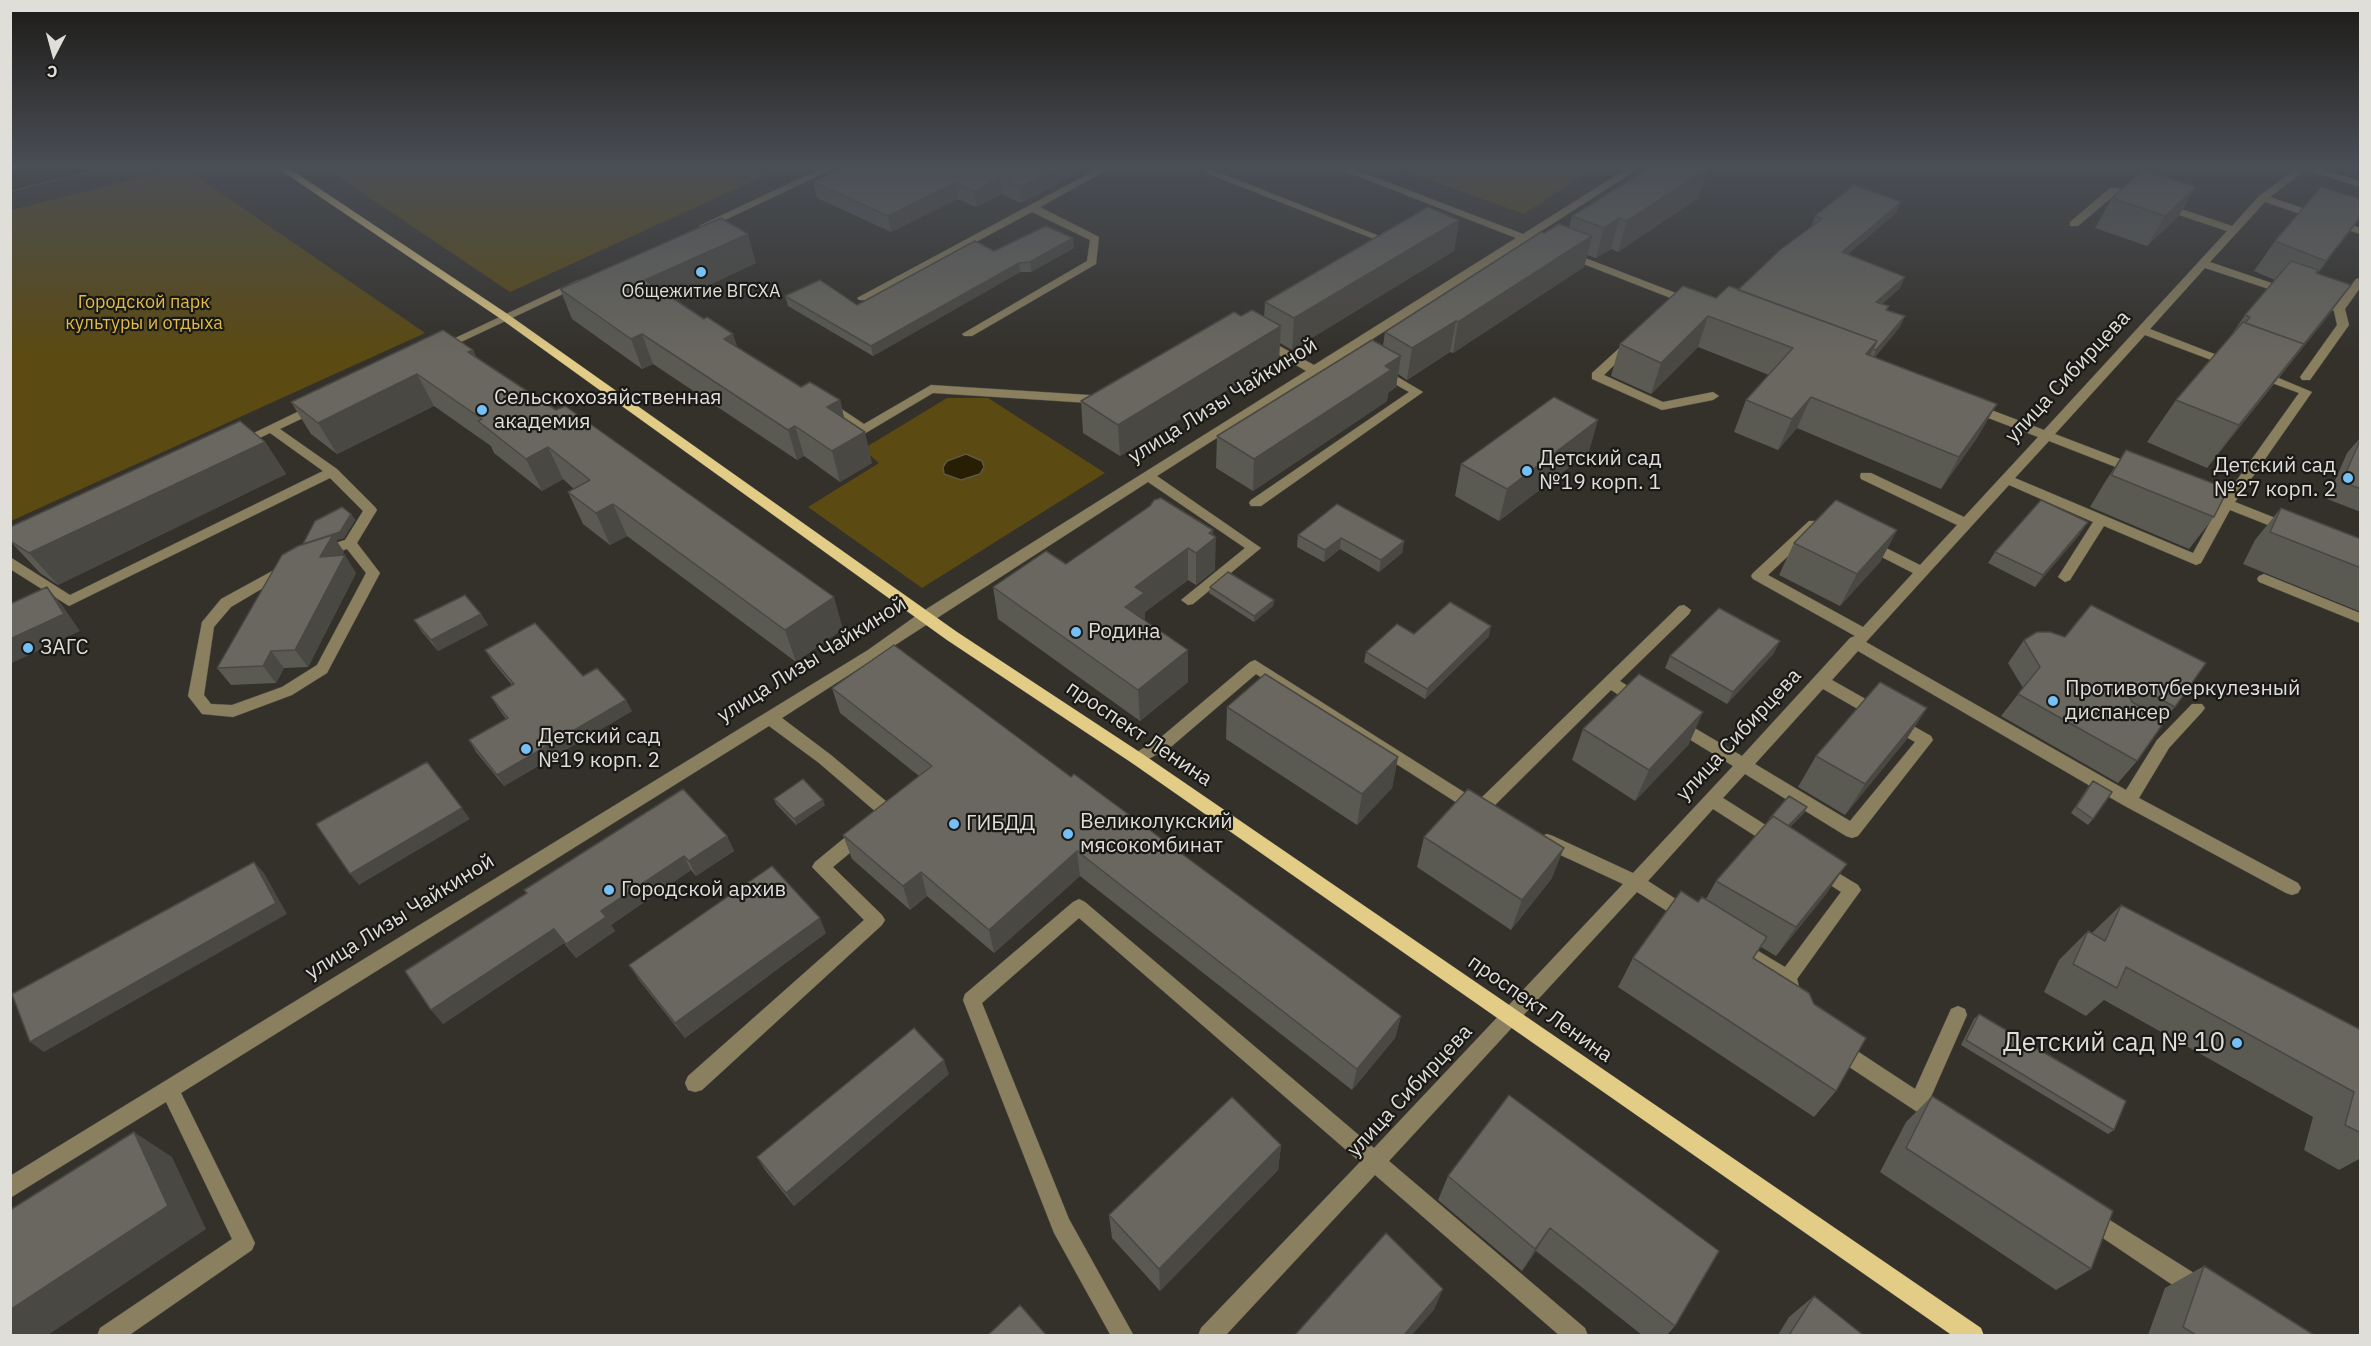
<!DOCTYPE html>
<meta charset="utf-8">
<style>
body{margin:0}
#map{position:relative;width:2371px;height:1346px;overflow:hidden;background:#34312b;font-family:"IBM Plex Sans",sans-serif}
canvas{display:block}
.frame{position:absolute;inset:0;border:12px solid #dfded9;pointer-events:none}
.north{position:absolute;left:24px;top:24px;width:60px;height:60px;-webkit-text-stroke:4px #1a1916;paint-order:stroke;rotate:186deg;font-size:16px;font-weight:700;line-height:24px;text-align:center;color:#dfded9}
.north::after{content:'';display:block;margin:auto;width:21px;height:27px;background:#dfded9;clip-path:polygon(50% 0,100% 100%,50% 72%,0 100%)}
</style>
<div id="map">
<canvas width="2371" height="1346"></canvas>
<div class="frame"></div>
<div class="north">С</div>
</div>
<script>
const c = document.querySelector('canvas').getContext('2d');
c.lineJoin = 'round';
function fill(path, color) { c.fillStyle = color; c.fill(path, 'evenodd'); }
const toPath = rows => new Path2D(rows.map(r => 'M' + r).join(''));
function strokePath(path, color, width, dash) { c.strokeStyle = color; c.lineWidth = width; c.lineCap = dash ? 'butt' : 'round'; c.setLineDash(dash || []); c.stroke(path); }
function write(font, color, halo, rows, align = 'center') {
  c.font = font + ' "IBM Plex Sans",sans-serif'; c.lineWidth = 4.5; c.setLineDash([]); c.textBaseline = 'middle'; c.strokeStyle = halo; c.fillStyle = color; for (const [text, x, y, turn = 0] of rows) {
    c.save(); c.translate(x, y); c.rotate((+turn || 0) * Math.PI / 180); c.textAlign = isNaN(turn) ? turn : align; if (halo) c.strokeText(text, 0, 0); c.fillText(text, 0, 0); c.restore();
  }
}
fill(toPath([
 [183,167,425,333,11,521,11,210],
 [324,167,784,167,510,292],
 [1393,167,1595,167,1524,214],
 [947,398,988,398,1105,473,922,588,808,507,879,463,863,449]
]), '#5b4a12');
const water = toPath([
 [10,167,110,167,11,191,10,167],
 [966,454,982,461,984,467,980,474,961,480,944,474,943,467,947,461,966,454]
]);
fill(water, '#271e04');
strokePath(water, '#5e5844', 1.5);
const minor = toPath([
 [824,167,837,167,708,228,699,226,824,167],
 [1101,167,1113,167,1040,207,1099,237,1096,264,972,336,964,336,962,334,1087,261,1090,240,1032,212,867,300,859,300,857,298,1101,167],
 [1191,167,1205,167,1387,239,1374,248,1366,248,1366,244,1374,239,1191,167],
 [1334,167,1348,167,1523,234,1629,167,1641,167,1532,237,1535,240,1534,242,1525,242,1157,476,1261,548,1193,604,1188,605,1181,600,1245,548,1148,482,782,718,831,755,893,807,895,812,893,817,833,867,882,915,885,920,882,925,702,1090,695,1092,688,1090,685,1083,688,1076,864,920,812,867,815,862,876,812,819,763,769,726,181,1093,255,1243,252,1250,128,1336,97,1336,100,1328,232,1239,166,1102,10,1198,10,1176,868,650,920,613,1306,371,1257,342,1257,338,1265,338,1314,365,1516,238,1334,167],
 [2298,167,2315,167,2360,181,2360,187,2306,170,2270,197,2360,228,2360,234,2265,202,2210,262,2292,290,2292,294,2284,294,2205,268,2150,329,2235,362,2235,366,2227,366,2145,335,2055,434,2141,467,2142,470,2141,473,2131,473,2049,441,2015,478,2193,553,2219,506,2199,498,2197,495,2199,492,2204,491,2224,498,2299,393,2253,376,2251,373,2257,369,2312,392,2235,502,2293,525,2295,528,2293,531,2283,531,2230,510,2201,563,2196,565,2104,526,2070,580,2065,582,2058,577,2093,522,2009,485,1866,642,2126,790,2157,740,2192,704,2202,704,2205,708,2202,712,2169,748,2139,798,2298,883,2301,888,2298,893,2292,895,2286,893,2123,805,1858,651,1832,680,1931,736,1933,740,1858,836,1852,838,1846,836,1745,774,1723,798,1783,836,1785,841,1783,846,1777,848,1771,846,1713,809,1648,881,1693,910,1696,915,1693,920,1687,923,1681,920,1637,892,1389,1161,1585,1328,1588,1336,1560,1336,1375,1175,1225,1336,1198,1336,1201,1328,1360,1162,1079,918,982,1003,1069,1219,1134,1336,1111,1336,1054,1233,963,1000,965,994,1073,902,1079,899,1085,902,1374,1148,1623,884,1541,846,1539,841,1541,836,1547,834,1553,836,1633,873,1733,766,1671,728,1668,724,1671,720,1681,720,1742,756,1850,638,1855,636,1753,579,1751,576,1753,573,1809,521,1819,521,1821,524,1819,527,1768,575,1863,627,1913,573,1864,548,1862,545,1864,542,1874,542,1920,565,1957,525,1861,479,1860,476,1861,473,1871,473,1964,517,2038,437,1970,411,1970,405,1978,405,2044,430,2227,231,2158,208,2158,204,2166,204,2232,226,2259,196,2298,167],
 [1823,689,1915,742,1850,821,1755,764,1823,689],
 [2110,188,2118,188,2141,197,2136,200,2116,194,2078,226,2070,226,2070,222,2110,188],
 [1567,251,1694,300,1696,302,1690,305,1686,304,1563,256,1563,252,1567,251],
 [2360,278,2360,288,2345,309,2349,325,2310,380,2302,380,2300,377,2337,325,2334,311,2310,301,2316,298,2337,304,2356,279,2360,278],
 [578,280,583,283,582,285,444,350,440,351,434,348,578,280],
 [1631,340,1637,343,1635,345,1604,375,1663,402,1713,392,1719,396,1713,400,1662,410,1592,379,1592,373,1627,341,1631,340],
 [1381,367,1423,392,1261,506,1251,506,1249,503,1251,500,1409,392,1377,374,1377,368,1381,367],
 [931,385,1105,396,1111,400,1105,404,933,393,864,434,821,405,827,401,831,402,864,424,931,385],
 [318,402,324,406,322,409,280,429,337,469,375,507,377,510,357,543,380,573,327,673,292,695,233,717,202,714,188,696,202,622,221,599,285,564,292,569,290,572,231,607,214,627,204,695,211,704,232,705,282,687,317,665,366,573,347,549,321,557,314,552,316,549,345,540,363,511,330,478,69,606,10,569,10,557,70,595,323,471,270,433,243,446,235,446,233,443,318,402],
 [2264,574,2360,613,2360,623,2259,582,2257,579,2259,576,2264,574],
 [1684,605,1691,610,1689,614,1620,681,1643,696,1646,700,1643,704,1633,704,1611,690,1485,815,1479,817,1256,674,1172,746,1138,765,1132,763,1130,759,1132,755,1160,738,1250,662,1255,660,1478,801,1679,606,1684,605],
 [1820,862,1858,885,1861,890,1797,979,1802,997,1800,1003,1793,1005,1786,1003,1779,983,1732,953,1729,947,1732,941,1738,939,1785,967,1841,892,1814,874,1811,869,1814,864,1820,862],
 [1958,1006,1965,1009,1967,1015,1930,1099,1947,1110,1950,1117,1947,1124,1940,1127,1831,1055,1829,1049,1831,1043,1838,1040,1845,1043,1915,1089,1951,1009,1958,1006],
 [2089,1207,2205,1280,2208,1288,2205,1296,2197,1299,2189,1296,2082,1224,2079,1217,2082,1210,2089,1207]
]);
const major = toPath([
 [276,167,287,167,509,315,957,632,1144,755,1981,1328,1984,1336,1953,1336,1132,763,947,640,501,319,276,167]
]);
strokePath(minor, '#4f4d47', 1);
strokePath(major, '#4f4d47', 1);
fill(minor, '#8a7f5e');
fill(major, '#e3cc86');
fill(toPath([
 [845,167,1086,167,1086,169,1021,203,1002,194,976,207,958,199,891,232,817,198,813,182],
 [1708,168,1698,198,1618,252,1611,249,1596,258,1587,255,1584,267,1453,353,1450,352,1407,380,1398,374,1396,387,1388,393,1387,401,1253,491,1216,468,1217,436,1383,346,1385,332,1544,233,1569,228,1572,216],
 [2196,187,2178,217,2147,246,2095,228,2112,198],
 [2361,199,2361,217,2318,273,2351,285,2328,316,2207,468,2147,442,2176,400,2227,341,2245,315,2275,280,2254,271,2275,241],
 [1901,202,1896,213,1848,254,1900,288,1882,304,1887,310,1905,316,1899,328,1875,357,1979,435,1941,489,1797,428,1778,450,1734,432,1746,400,1769,375,1698,347,1651,394,1611,376,1620,344,1716,298,1738,290,1811,227,1815,216],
 [1459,220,1454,251,1292,350,1280,343,1279,358,1120,456,1083,433,1081,401,1264,317,1265,302],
 [1074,248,1031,272,1020,272,873,356,788,306,785,296,857,305,994,251],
 [756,263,675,301,737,347,801,387,840,400,844,418,872,463,840,482,804,456,797,460,653,364,642,369,572,319,560,289],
 [473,350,476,357,843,629,796,662,627,536,610,545,583,524,568,492,574,489,563,479,542,491,494,453,491,446,434,406,337,454,311,434,291,402],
 [2361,437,2361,512,2327,499,2347,453],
 [265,442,286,474,58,585,40,573,10,541],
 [2126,450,2214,517,2189,549,2090,507,2105,482],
 [1589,452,1499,521,1455,496,1461,464],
 [2281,508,2361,539,2361,612,2243,564,2255,540],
 [351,514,355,520,344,538,336,540,344,552,342,556,356,573,308,667,284,668,276,683,231,685,217,668],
 [1213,530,1215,570,1196,585,1188,580,1145,612,1145,621,1188,682,1140,721,998,619,993,587,1066,564],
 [1897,530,1880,562,1840,606,1779,575,1794,543],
 [2080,534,2035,587,1988,563,1995,552],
 [1298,535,1404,541,1402,553,1379,572,1340,549,1324,562,1297,547],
 [1210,587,1274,600,1273,606,1254,622,1209,593],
 [481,614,488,625,438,651,422,632,414,620],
 [2037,632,2175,707,2163,720,2137,761,2118,783,2001,716,2023,688,2008,663,2024,640],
 [1414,634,1489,636,1425,699,1364,662,1366,652],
 [485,650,583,676,632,711,504,786,476,752,469,740,506,719,498,708,491,697,512,685,492,661],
 [1774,653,1727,704,1665,668,1670,656],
 [832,688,1071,777,1401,1016,1395,1038,1352,1090,1080,876,994,953,927,896,910,910,852,859,843,835,919,776,840,713],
 [1227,707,1398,757,1392,788,1357,825,1226,739],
 [1927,708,1906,740,1845,815,1798,787,1816,756],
 [1583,729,1689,744,1635,801,1572,760],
 [2093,781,2093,819,2088,825,2071,813,2088,787],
 [774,799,825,805,796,825,776,804],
 [1807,807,1804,813,1790,827,1827,893,1776,956,1761,947,1753,958,1836,1091,1814,1117,1618,987,1633,958,1698,902,1706,899,1716,881,1767,823,1770,818],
 [727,836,734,851,696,876,691,870,611,925,615,931,576,958,564,943,443,1024,405,971],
 [1424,837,1552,878,1511,930,1417,867],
 [2121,905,2361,1030,2361,1158,2339,1170,2304,1150,2313,1117,2104,1000,2086,1016,2044,992,2059,960,2088,931,2092,933],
 [826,933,685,1038,639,980,629,965],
 [1979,1014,2114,1130,2108,1134,1961,1045,1974,1019],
 [949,1074,794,1206,765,1170,757,1157],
 [1509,1095,1675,1326,1667,1335,1642,1335,1536,1251,1522,1271,1438,1200,1448,1176],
 [1932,1096,2091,1269,2056,1290,1880,1172,1906,1122],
 [1281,1145,1278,1170,1160,1291,1112,1238,1109,1215],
 [2204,1266,2314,1335,2148,1335,2165,1288],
 [1814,1296,1863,1335,1778,1335,1789,1317]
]), '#5a5952');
fill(toPath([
 [1059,167,1086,167,1086,169,1021,203,1020,187],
 [1708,168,1698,198,1618,252,1627,221],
 [1000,178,1002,194,976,207,974,191],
 [955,183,958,199,891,232,888,216],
 [2196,187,2178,217,2147,246,2165,216],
 [1901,202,1896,213,1837,263,1842,252],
 [2361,216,2349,233,2303,291,2326,261],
 [1619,218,1611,249,1596,258,1604,228],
 [1459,220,1454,251,1292,350,1294,318],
 [748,234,756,263,655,310,645,280],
 [1592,236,1584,267,1453,353,1458,322],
 [1073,238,1074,248,1031,272,1030,262],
 [1019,263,1020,272,873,356,871,346],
 [1905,277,1900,288,1871,313,1876,302],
 [2351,285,2328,316,2280,375,2304,344],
 [1708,316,1698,347,1651,394,1661,363],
 [1905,316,1899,328,1871,362,1876,350],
 [1456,321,1450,352,1407,380,1412,348],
 [1281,326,1279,358,1120,456,1118,425],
 [642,334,653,364,642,369,631,339],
 [733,334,743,364,724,339],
 [1877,341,1862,372,1866,354],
 [2304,344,2272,385,2207,468,2239,425],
 [473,350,488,381,468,352],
 [1401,356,1396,387,1388,393,1387,401,1253,491,1254,459,1385,366],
 [417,374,434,406,337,454,318,423],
 [1811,397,1797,428,1778,450,1792,419],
 [840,400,847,431,827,407],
 [1997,404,1979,435,1941,489,1959,457],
 [1598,420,1589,452,1499,521,1507,489],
 [795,426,804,456,797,460,788,430],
 [865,432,872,463,840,482,832,451],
 [265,442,286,474,58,585,29,553],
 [548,447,563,479,542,491,526,459],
 [613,504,627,536,610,545,596,513],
 [351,514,355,520,344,538,336,540,344,552,332,574,307,550],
 [2088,522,2080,534,2035,587,2043,575],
 [1213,530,1213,540,1216,537,1215,570,1196,585,1196,553,1209,533],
 [1897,530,1880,562,1840,606,1857,574],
 [1341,538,1340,549,1324,562,1325,550],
 [1404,541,1402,553,1379,572,1381,560],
 [1188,548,1188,580,1145,612,1145,625,1125,607,1135,587],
 [345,555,356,573,308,667,295,650],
 [47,587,62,605,80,631,10,664,10,639],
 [834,597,843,629,796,662,785,630],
 [1274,600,1273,606,1254,622,1254,616],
 [481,614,488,625,438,651,431,640],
 [1491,626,1489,636,1425,699,1427,689],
 [1780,641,1774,653,1727,704,1733,692],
 [1188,650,1188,682,1140,721,1138,690],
 [271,651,284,668,276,683,263,666],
 [626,700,632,711,504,786,497,775],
 [1927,708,1906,740,1845,815,1865,784],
 [1703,712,1689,744,1635,801,1649,770],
 [1398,757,1392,788,1357,825,1362,794],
 [823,800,825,805,796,825,794,819],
 [1807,807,1804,813,1783,834,1786,828],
 [462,808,470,819,359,885,350,874],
 [727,836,734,851,696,876,689,861],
 [1564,848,1552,878,1511,930,1522,900],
 [1077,851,1080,876,994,953,989,930],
 [684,856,691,870,611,925,615,931,576,958,566,944,601,911],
 [254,862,264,873,287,914,44,1052,30,1042],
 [1847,864,1827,893,1776,956,1796,927],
 [921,872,927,896,910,910,903,886],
 [820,918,826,933,685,1038,675,1023],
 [554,929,564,943,443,1024,431,1010],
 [1401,1016,1395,1038,1352,1090,1357,1069],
 [944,1060,949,1074,794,1206,786,1193],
 [134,1132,172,1157,206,1229,48,1335,10,1335,10,1310],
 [1281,1145,1278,1170,1160,1291,1159,1269],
 [1550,1228,1536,1251,1522,1271,1535,1249],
 [1443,1289,1434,1310,1412,1335,1404,1335]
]), '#4a4842');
const building = toPath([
 [845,167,1059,167,1020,187,1000,178,974,191,955,183,888,216,813,182,845,167],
 [1651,167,1705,167,1708,168,1627,221,1619,218,1604,228,1572,216,1651,167],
 [2143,170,2196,187,2165,216,2112,198,2143,170],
 [1854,185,1901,202,1842,252,1905,277,1876,302,1889,306,1886,310,1905,316,1876,350,1873,349,1877,341,1738,290,1780,250,1822,219,1815,216,1854,185],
 [2321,187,2361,199,2361,216,2326,261,2275,241,2321,187],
 [1428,207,1459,220,1294,318,1265,302,1428,207],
 [721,218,748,234,645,280,704,319,707,317,733,334,724,339,801,387,810,382,840,400,827,407,865,432,832,451,795,426,788,430,642,334,631,339,560,289,721,218],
 [1559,224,1592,236,1458,322,1456,321,1412,348,1385,332,1541,232,1544,233,1559,224],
 [1046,226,1073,238,1030,262,1019,263,871,346,785,296,820,280,857,305,975,241,994,251,1046,226],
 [2291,261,2318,270,2316,273,2351,285,2304,344,2245,323,2250,317,2245,315,2291,261],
 [1683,286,1716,298,1729,286,1877,341,1866,354,1997,404,1959,457,1811,397,1792,419,1746,400,1793,348,1708,316,1661,363,1620,344,1683,286],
 [1252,310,1281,326,1118,425,1081,401,1234,312,1241,316,1252,310],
 [2243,322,2304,344,2239,425,2176,400,2243,322],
 [443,330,473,350,468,352,556,410,565,406,834,597,785,630,613,504,596,513,568,492,590,480,548,447,526,459,478,421,482,419,417,374,318,423,291,402,443,330],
 [1372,340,1401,356,1385,366,1391,370,1254,459,1217,436,1372,340],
 [1554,397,1598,420,1507,489,1461,464,1554,397],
 [240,421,265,442,29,553,10,541,10,527,240,421],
 [2361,438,2361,489,2342,482,2361,438],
 [2126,450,2228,489,2214,517,2111,475,2126,450],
 [1161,498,1213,530,1209,533,1216,537,1196,553,1188,548,1135,587,1144,593,1125,607,1188,650,1138,690,993,587,1046,551,1066,564,1150,506,1154,500,1161,498],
 [1836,500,1897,530,1857,574,1794,543,1836,500],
 [2041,500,2088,522,2043,575,1995,552,2041,500],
 [1337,504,1404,541,1381,560,1341,538,1325,550,1298,535,1337,504],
 [342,507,351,514,340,532,303,544,315,521,342,507],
 [2281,508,2361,539,2361,568,2270,532,2281,508],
 [333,535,320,557,345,555,295,650,271,651,263,666,217,668,282,555,298,546,333,535],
 [1228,572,1274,600,1254,616,1210,587,1228,572],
 [47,587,64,614,10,639,10,604,47,587],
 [465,595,481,614,431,640,414,620,465,595],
 [1450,602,1491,626,1427,689,1366,652,1397,624,1414,634,1450,602],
 [2091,605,2206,663,2175,707,2144,690,2133,689,2128,694,2132,702,2165,721,2137,761,2018,694,2040,667,2024,640,2037,632,2050,632,2065,637,2091,605],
 [1719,608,1780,641,1733,692,1670,656,1719,608],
 [535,623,583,676,597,668,626,700,497,775,469,740,508,718,491,697,514,684,485,650,535,623],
 [894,645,1071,777,1074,774,1401,1016,1357,1069,1077,851,989,930,921,872,903,886,843,835,932,766,832,688,894,645],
 [1265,674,1398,757,1362,794,1227,707,1265,674],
 [1639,674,1703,712,1649,770,1583,729,1639,674],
 [1880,682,1927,708,1865,784,1816,756,1880,682],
 [427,762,462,808,350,874,316,824,427,762],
 [803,779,823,800,794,819,774,799,803,779],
 [2093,781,2112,792,2093,819,2076,807,2093,781],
 [683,789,727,836,689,861,684,856,601,911,606,917,566,944,554,929,431,1010,405,971,527,893,524,890,683,789],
 [1468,789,1564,848,1522,900,1424,837,1468,789],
 [1789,796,1807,807,1788,826,1773,816,1771,819,1770,818,1789,796],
 [1773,816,1847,864,1796,927,1716,881,1773,816],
 [254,862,276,903,30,1042,12,994,254,862],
 [772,866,820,918,675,1023,629,965,772,866],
 [1681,891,1698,902,1702,897,1767,937,1753,958,1809,993,1814,1004,1866,1038,1836,1091,1633,958,1681,891],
 [2121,905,2361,1030,2361,1133,2345,1125,2354,1092,2126,967,2117,988,2073,964,2088,931,2105,941,2121,905],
 [1979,1014,2126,1101,2114,1130,1966,1040,1979,1014],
 [914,1028,944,1060,786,1193,757,1157,914,1028],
 [1509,1095,1719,1251,1675,1326,1550,1228,1535,1249,1448,1176,1509,1095],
 [1932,1096,2113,1211,2091,1269,1906,1148,1932,1096],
 [1232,1097,1281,1145,1159,1269,1109,1215,1232,1097],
 [134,1132,168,1206,10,1310,10,1210,134,1132],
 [1386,1233,1443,1289,1404,1335,1295,1335,1386,1233],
 [2204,1266,2314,1335,2196,1335,2183,1327,2204,1266],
 [1814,1296,1863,1335,1789,1335,1814,1296],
 [1020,1305,1046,1335,988,1335,1020,1305]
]);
fill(building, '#69675f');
strokePath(building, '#4a4842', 1.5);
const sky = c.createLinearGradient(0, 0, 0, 355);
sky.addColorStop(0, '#1d1b18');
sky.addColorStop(0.47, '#4a4e55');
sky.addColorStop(1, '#4a4e5500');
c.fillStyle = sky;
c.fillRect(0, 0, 2371, 355);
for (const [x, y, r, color] of [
 [701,272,6,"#75c0f6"],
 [482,410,6,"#75c0f6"],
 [1527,471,6,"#75c0f6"],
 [2348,478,6,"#75c0f6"],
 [1076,632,6,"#75c0f6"],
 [28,648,6,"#75c0f6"],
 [2053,701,6,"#75c0f6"],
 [526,749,6,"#75c0f6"],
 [954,824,6,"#75c0f6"],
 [1068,834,6,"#75c0f6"],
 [609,890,6,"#75c0f6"],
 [2237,1043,6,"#75c0f6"]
]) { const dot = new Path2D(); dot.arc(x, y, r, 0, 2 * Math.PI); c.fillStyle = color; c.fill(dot); strokePath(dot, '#1a1916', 2); }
write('18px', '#dfded9', '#1a1916', [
 ["Общежитие ВГСХА",701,292]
]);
write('18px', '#e1bc48', '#1a1916', [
 ["Городской парк",144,303],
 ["культуры и отдыха",144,324]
]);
write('21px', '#dfded9', '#1a1916', [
 ["улица Сибирцева",2068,377,-47],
 ["улица Лизы Чайкиной",1223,401,-32],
 ["улица Лизы Чайкиной",812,660,-32],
 ["проспект Ленина",1139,734,34],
 ["улица Сибирцева",1739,735,-47],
 ["улица Лизы Чайкиной",400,917,-32],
 ["проспект Ленина",1540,1009,35],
 ["улица Сибирцева",1410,1091,-47]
]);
write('21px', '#dfded9', '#1a1916', [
 ["Сельскохозяйственная",494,398],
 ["академия",494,422],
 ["Детский сад",1539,459],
 ["№19 корп. 1",1539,483],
 ["Детский сад",2336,466,"right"],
 ["№27 корп. 2",2336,490,"right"],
 ["Родина",1088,632],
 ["ЗАГС",40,648],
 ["Противотуберкулезный",2065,689],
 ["диспансер",2065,713],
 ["Детский сад",538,737],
 ["№19 корп. 2",538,761],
 ["Великолукский",1080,822],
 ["мясокомбинат",1080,846],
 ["ГИБДД",966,824],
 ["Городской архив",621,890]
], 'left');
write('26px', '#dfded9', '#1a1916', [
 ["Детский сад № 10",2225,1043]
], 'right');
</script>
